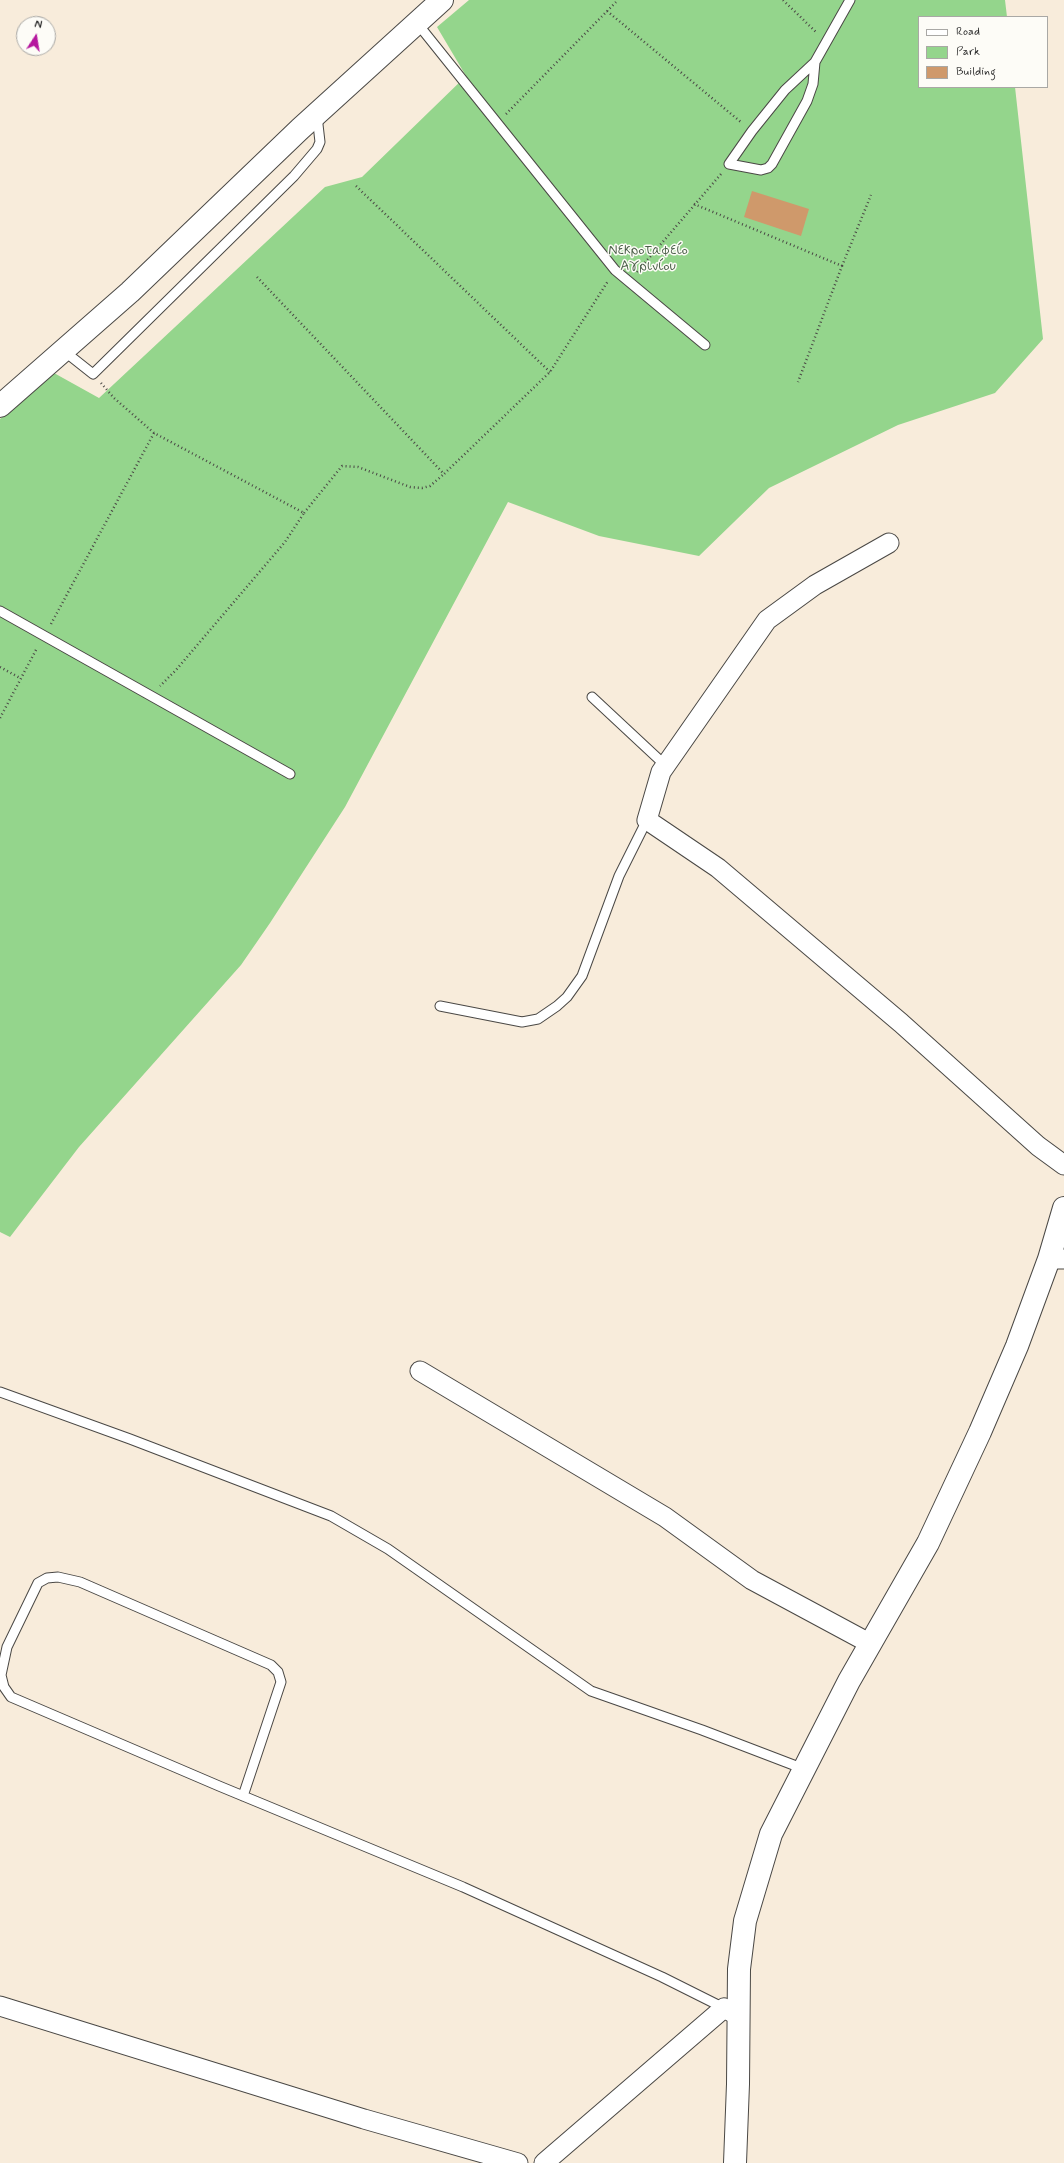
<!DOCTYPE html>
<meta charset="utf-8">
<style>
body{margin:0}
#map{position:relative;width:1064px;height:2163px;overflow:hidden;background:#f8ecdb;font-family:Mynerve,sans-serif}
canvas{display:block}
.legend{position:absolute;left:918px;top:16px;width:130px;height:72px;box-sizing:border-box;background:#fdfcf7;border:1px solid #a9a8a5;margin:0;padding:5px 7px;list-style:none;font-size:12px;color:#2b2b2b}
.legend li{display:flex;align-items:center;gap:8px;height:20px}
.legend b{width:20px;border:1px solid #a9a8a5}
.north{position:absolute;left:16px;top:16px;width:40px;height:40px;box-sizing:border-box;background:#fdfcf7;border:1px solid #a9a8a5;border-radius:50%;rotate:12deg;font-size:11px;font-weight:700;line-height:16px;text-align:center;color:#2b2b2b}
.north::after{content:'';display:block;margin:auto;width:14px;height:18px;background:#b5179e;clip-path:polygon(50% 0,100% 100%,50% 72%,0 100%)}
</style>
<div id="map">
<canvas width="1064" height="2163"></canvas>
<ul class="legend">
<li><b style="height:5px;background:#fff"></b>Road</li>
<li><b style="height:11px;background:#94d58c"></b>Park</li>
<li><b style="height:11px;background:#cf996b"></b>Building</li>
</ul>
<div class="north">N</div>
</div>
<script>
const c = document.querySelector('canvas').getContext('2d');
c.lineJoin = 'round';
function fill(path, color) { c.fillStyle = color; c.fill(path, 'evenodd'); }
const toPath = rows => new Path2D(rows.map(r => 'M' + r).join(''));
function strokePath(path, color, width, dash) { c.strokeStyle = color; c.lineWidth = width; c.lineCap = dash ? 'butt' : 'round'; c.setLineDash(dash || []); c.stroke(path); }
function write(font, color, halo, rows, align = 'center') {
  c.font = font + ' Mynerve,sans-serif'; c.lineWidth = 3; c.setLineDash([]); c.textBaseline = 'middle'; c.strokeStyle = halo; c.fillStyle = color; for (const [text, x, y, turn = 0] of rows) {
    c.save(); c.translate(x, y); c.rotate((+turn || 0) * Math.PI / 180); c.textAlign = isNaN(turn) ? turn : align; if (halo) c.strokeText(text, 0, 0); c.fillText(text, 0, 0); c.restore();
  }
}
fill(toPath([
 [469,0,1005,0,1007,17,919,17,919,87,1015,87,1043,339,995,393,898,425,769,488,699,556,599,536,508,502,345,807,270,923,241,965,79,1147,10,1237,0,1232,0,419,54,373,99,398,325,187,362,177,466,76,437,27]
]), '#94d58c');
fill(toPath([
 [752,191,809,209,801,236,744,217]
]), '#cf996b');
const service = toPath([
 [417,23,615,270,705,345],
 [815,62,785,90,752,131,729,164,761,170,768,168,772,164,807,101,813,84,815,62,850,0],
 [64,351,93,374,294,176,317,149,320,142,317,116],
 [0,611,290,774],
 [592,697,666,766],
 [440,1006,522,1022,538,1019,557,1006,567,997,582,976,619,876,647,820],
 [0,1392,130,1439,331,1516,388,1549,591,1691,702,1730,804,1769],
 [243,1796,281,1682,278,1672,271,1665,80,1582,58,1577,47,1578,38,1583,7,1647,1,1675,4,1687,11,1697,219,1786,463,1887,662,1977,724,2008]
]);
const minor = toPath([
 [889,543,815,585,767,620,661,772,647,820,718,868,901,1023,1038,1146,1064,1165],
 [1049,1259,1064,1259],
 [420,1371,665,1517,752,1580,871,1644],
 [0,2006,364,2119,518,2163],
 [544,2163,724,2008,739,2016]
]);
const tertiary = toPath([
 [0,406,130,292,300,129,442,0],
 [735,2163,738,2084,739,1969,745,1921,771,1834,849,1681,928,1543,980,1432,1017,1346,1049,1259,1064,1208]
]);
strokePath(service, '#4a4845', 11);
strokePath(minor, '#4a4845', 21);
strokePath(tertiary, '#4a4845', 24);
strokePath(toPath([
 [783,0,817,33],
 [607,11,742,123],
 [506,114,618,0],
 [356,186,550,372],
 [694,204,842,266,798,382],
 [842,266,871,195],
 [637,272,721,174],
 [257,277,444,474,550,372,608,281],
 [101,383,114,398,154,433,304,513,285,542,176,670,160,686],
 [304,513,342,466,358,467,410,487,422,488,430,486,444,474],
 [51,624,154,433],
 [0,667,20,678],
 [0,718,37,648]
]), '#4a4845', 2.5, [1, 3]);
strokePath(service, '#fff', 9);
strokePath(minor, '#fff', 19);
strokePath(tertiary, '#fff', 22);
write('14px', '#4a5e48', '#fdfcf7', [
 ["Νεκροταφείο",648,251],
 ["Αγρινίου",648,267]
]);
</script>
